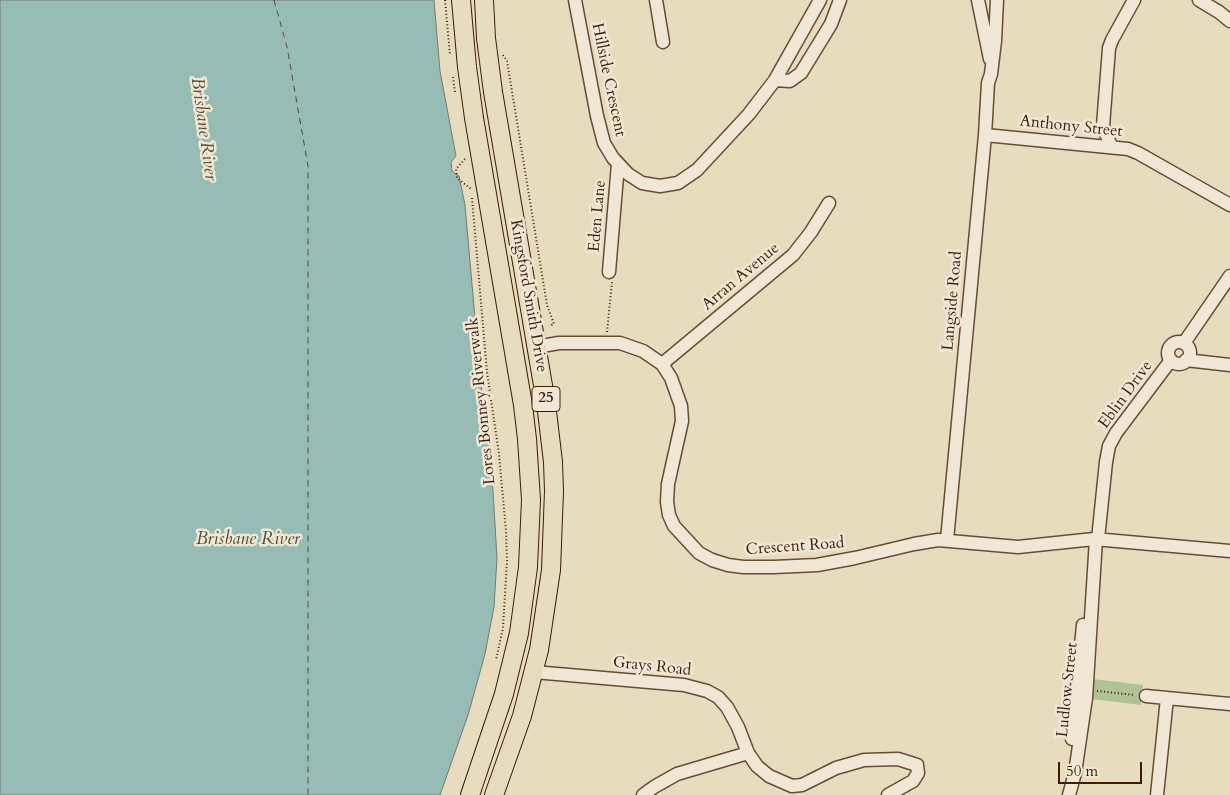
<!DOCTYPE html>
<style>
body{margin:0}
#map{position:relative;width:1230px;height:795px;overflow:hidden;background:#e8dcbe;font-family:Cardo,serif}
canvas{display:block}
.scale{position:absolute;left:1058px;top:762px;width:84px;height:22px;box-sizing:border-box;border:2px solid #3c1d08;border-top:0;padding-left:6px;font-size:15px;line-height:18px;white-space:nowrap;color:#3c1d08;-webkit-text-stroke:4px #f0e8d5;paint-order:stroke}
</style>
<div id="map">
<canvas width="1230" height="795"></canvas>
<div class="scale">50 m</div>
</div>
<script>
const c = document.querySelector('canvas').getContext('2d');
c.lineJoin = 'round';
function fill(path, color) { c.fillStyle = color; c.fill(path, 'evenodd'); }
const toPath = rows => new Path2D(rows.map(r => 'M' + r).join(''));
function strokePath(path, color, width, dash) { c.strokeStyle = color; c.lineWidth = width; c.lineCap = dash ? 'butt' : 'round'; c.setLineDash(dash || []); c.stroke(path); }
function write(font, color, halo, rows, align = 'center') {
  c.font = font + ' Cardo,serif'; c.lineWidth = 5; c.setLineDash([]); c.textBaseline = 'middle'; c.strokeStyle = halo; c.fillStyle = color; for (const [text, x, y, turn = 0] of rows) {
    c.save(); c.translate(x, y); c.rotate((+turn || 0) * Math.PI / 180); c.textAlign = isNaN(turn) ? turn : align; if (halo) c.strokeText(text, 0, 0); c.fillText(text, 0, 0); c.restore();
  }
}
fill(toPath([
 [1093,679,1143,685,1141,705,1091,699]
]), '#b1c295');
const water = toPath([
 [0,0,434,0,440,71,456,156,451,162,452,171,459,176,465,205,481,386,491,457,497,558,494,607,485,654,468,715,440,795,0,795,0,0]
]);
fill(water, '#97bbb5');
strokePath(water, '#737c70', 1);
strokePath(toPath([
 [274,0,287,47,308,166,308,795]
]), '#574c3c', 1, [6, 5]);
const minor = toPath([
 [575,0,597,116,604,143,613,158,628,174,642,183,660,186,678,183,697,170,749,114,775,80,820,0],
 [656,0,663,42],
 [978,0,990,59],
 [1199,0,1219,12,1230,21],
 [775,80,790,81,801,73,831,24,840,0],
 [985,135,1128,149,1138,153,1230,205],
 [1111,146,1103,126,1109,48,1112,40,1134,0],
 [609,272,618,164],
 '1168 353a11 11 0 1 1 22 0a11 11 0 1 1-22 0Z',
 [1184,343,1230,276],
 [536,347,559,343,620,343,643,351,662,364,671,378,681,406,682,421,668,484,667,502,669,515,674,526,699,553,712,560,728,565,743,567,774,567,817,565,855,558,914,544,938,540,1018,547,1094,539,1230,551],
 [1186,360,1230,365],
 [662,364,793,255,811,232,829,203],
 [1098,539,1106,462,1109,446,1116,433,1171,360],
 [947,540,985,135,988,83,991,74,995,41,997,0],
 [534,672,684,685,707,691,718,697,727,707,738,727,748,753,757,766,769,776,792,786,802,785,836,768,864,760,898,759,917,765,918,773,913,781,888,795],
 [1146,696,1230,704],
 [1072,739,1083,625],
 [643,795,654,787,677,774,748,753],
 [1069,795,1075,773,1086,698,1096,539],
 [1157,795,1167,698]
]);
const highway = toPath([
 [461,0,467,67,474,118,523,405,527,439,531,500,528,567,519,633,504,694,470,795],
 [484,0,486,38,493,92,546,403,553,462,554,491,551,570,539,650,522,716,494,795]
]);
strokePath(minor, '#674d36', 15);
strokePath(highway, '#3c1d08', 20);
strokePath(toPath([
 [445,0,450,55],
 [503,55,507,61,547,305,554,324,549,326],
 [453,77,455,92],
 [465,159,456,169,457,178,471,189],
 [472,198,487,372,499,454,506,531,507,561,503,628,496,660],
 [607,332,612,282],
 [1097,691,1135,695]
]), '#3c1d08', 2, [1, 2.5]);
strokePath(minor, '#f0e8d5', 12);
strokePath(highway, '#e8dcbe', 18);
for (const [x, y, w] of [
 [546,399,28]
]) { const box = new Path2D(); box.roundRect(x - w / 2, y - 12.5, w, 25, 4); c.fillStyle = '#f0e8d5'; c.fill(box); strokePath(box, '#3c1d08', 1); }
write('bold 15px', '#3c1d08', null, [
 ["25",546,399]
]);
write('16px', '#3c1d08', '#f0e8d5', [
 ["Hillside Crescent",608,80,78],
 ["Anthony Street",1071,127,6],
 ["Eden Lane",598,216,-85],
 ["Arran Avenue",741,277,-40],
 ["Kingsford Smith Drive",528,296,80],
 ["Langside Road",953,301,-85],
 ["Eblin Drive",1126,395,-54],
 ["Lores Bonney Riverwalk",482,401,-96],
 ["Crescent Road",795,547,-4],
 ["Grays Road",652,667,6],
 ["Ludlow Street",1068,690,-84]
]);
write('italic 18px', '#574c3c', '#f0e8d5', [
 ["Brisbane River",203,129,82],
 ["Brisbane River",248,540]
]);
</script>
